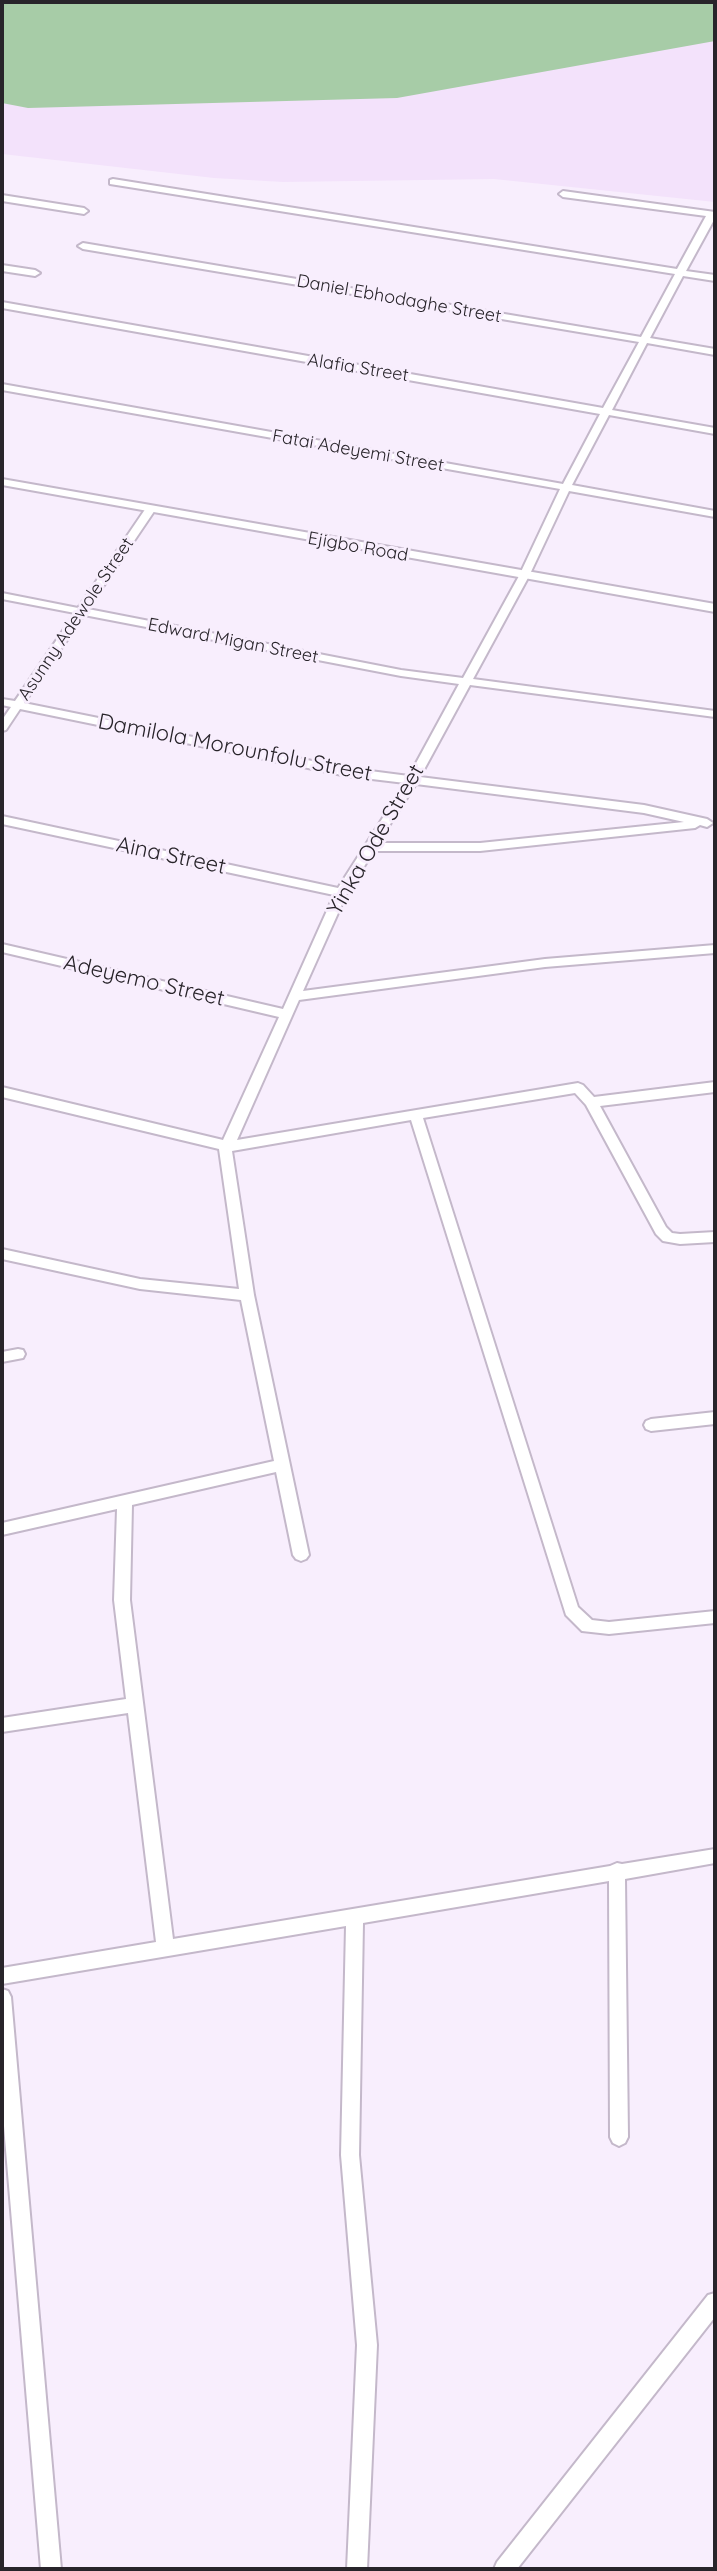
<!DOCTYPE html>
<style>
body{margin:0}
#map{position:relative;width:717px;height:2571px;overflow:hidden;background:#f8eefd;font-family:Quicksand,sans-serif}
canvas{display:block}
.frame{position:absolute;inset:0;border:4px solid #28242a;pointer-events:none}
</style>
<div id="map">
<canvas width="717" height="2571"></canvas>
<div class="frame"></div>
</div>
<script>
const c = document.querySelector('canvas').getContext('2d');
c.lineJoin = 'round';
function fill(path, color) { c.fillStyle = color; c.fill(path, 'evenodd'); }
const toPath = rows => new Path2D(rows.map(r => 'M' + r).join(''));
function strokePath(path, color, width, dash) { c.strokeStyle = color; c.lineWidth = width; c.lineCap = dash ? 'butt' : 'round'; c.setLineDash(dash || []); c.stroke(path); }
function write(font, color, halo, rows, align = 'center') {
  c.font = font + ' Quicksand,sans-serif'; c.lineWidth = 6; c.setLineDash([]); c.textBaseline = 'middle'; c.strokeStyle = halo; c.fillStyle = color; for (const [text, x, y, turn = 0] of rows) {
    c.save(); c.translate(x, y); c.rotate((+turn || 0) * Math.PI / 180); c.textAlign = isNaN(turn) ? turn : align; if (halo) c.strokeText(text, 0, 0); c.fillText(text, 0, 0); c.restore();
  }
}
fill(toPath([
 [2,2,715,2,715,202,494,179,283,182,214,178,2,154]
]), '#f3e2fb');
fill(toPath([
 [2,2,715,2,715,41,397,98,28,108,2,103]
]), '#a7cca7');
const minor = toPath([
 [113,179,677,269,706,216,563,197,559,194,563,191,715,212,715,218,686,271,715,275,715,281,683,276,650,338,715,349,715,355,647,343,612,410,715,428,715,434,609,415,572,485,715,511,715,517,569,491,529,576,473,679,715,711,715,717,470,685,420,777,644,805,707,819,713,823,707,827,700,825,695,828,480,851,374,851,347,893,303,991,545,959,715,945,715,953,545,967,299,1000,237,1140,578,1083,583,1085,594,1097,715,1082,715,1092,600,1106,666,1227,672,1233,680,1234,715,1232,715,1242,680,1244,663,1241,656,1234,586,1105,575,1093,423,1118,578,1607,592,1620,609,1622,715,1611,715,1623,609,1634,582,1631,566,1615,411,1120,232,1151,254,1295,309,1555,306,1559,301,1561,296,1559,293,1555,276,1472,132,1505,130,1600,173,1939,610,1866,617,1863,622,1864,715,1849,715,1863,625,1879,628,2137,625,2143,619,2146,613,2143,610,2137,609,1881,363,1923,359,2155,377,2345,367,2569,347,2569,357,2345,341,2155,346,1926,2,1984,2,1968,156,1942,128,1713,2,1732,2,1718,126,1699,114,1600,117,1509,2,1535,2,1523,274,1461,241,1300,140,1289,2,1259,2,1249,140,1279,239,1289,219,1149,2,1097,2,1087,223,1140,279,1017,2,952,2,944,283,1009,334,895,2,824,2,816,338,888,405,783,347,776,20,709,6,730,2,731,2,720,11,707,2,705,2,699,15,701,75,613,2,599,2,593,78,608,146,508,150,507,155,510,88,609,401,670,463,678,519,576,560,489,2,390,2,384,563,484,600,414,2,308,2,302,603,408,639,342,83,249,78,246,83,243,641,337,675,274,110,184,110,180,113,179],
 [84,615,401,676,459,684,409,776,347,768,24,703,84,615],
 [416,784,644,813,684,822,480,843,378,843,416,784],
 [2,195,84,208,88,211,84,214,2,201,2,195],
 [2,265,35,270,40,273,35,276,2,271,2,265],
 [18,1349,23,1350,25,1354,23,1358,2,1362,2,1352,18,1349],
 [715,1412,715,1424,651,1431,646,1429,644,1425,646,1421,651,1419,715,1412],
 [2,1989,8,1991,11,1997,61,2569,41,2569,2,2102,2,1989],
 [715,2293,715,2317,517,2569,494,2569,497,2562,708,2295,715,2293]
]);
const tertiary = toPath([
 [2,479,715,604,715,612,2,485,2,479]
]);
strokePath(minor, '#c4b8ca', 4);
strokePath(tertiary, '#c4b8ca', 4);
fill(minor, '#fff');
fill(tertiary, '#fff');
write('18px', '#28242a', '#f8eefd', [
 ["Daniel Ebhodaghe Street",399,299,10],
 ["Alafia Street",358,368,9],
 ["Fatai Adeyemi Street",358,451,10],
 ["Ejigbo Road",358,547,10],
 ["Asunny Adewole Street",76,619,-56],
 ["Edward Migan Street",233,641,11]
]);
write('22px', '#28242a', '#f8eefd', [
 ["Damilola Morounfolu Street",235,748,11],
 ["Yinka Ode Street",376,840,-60],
 ["Aina Street",171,856,12],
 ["Adeyemo Street",144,981,13]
]);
</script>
